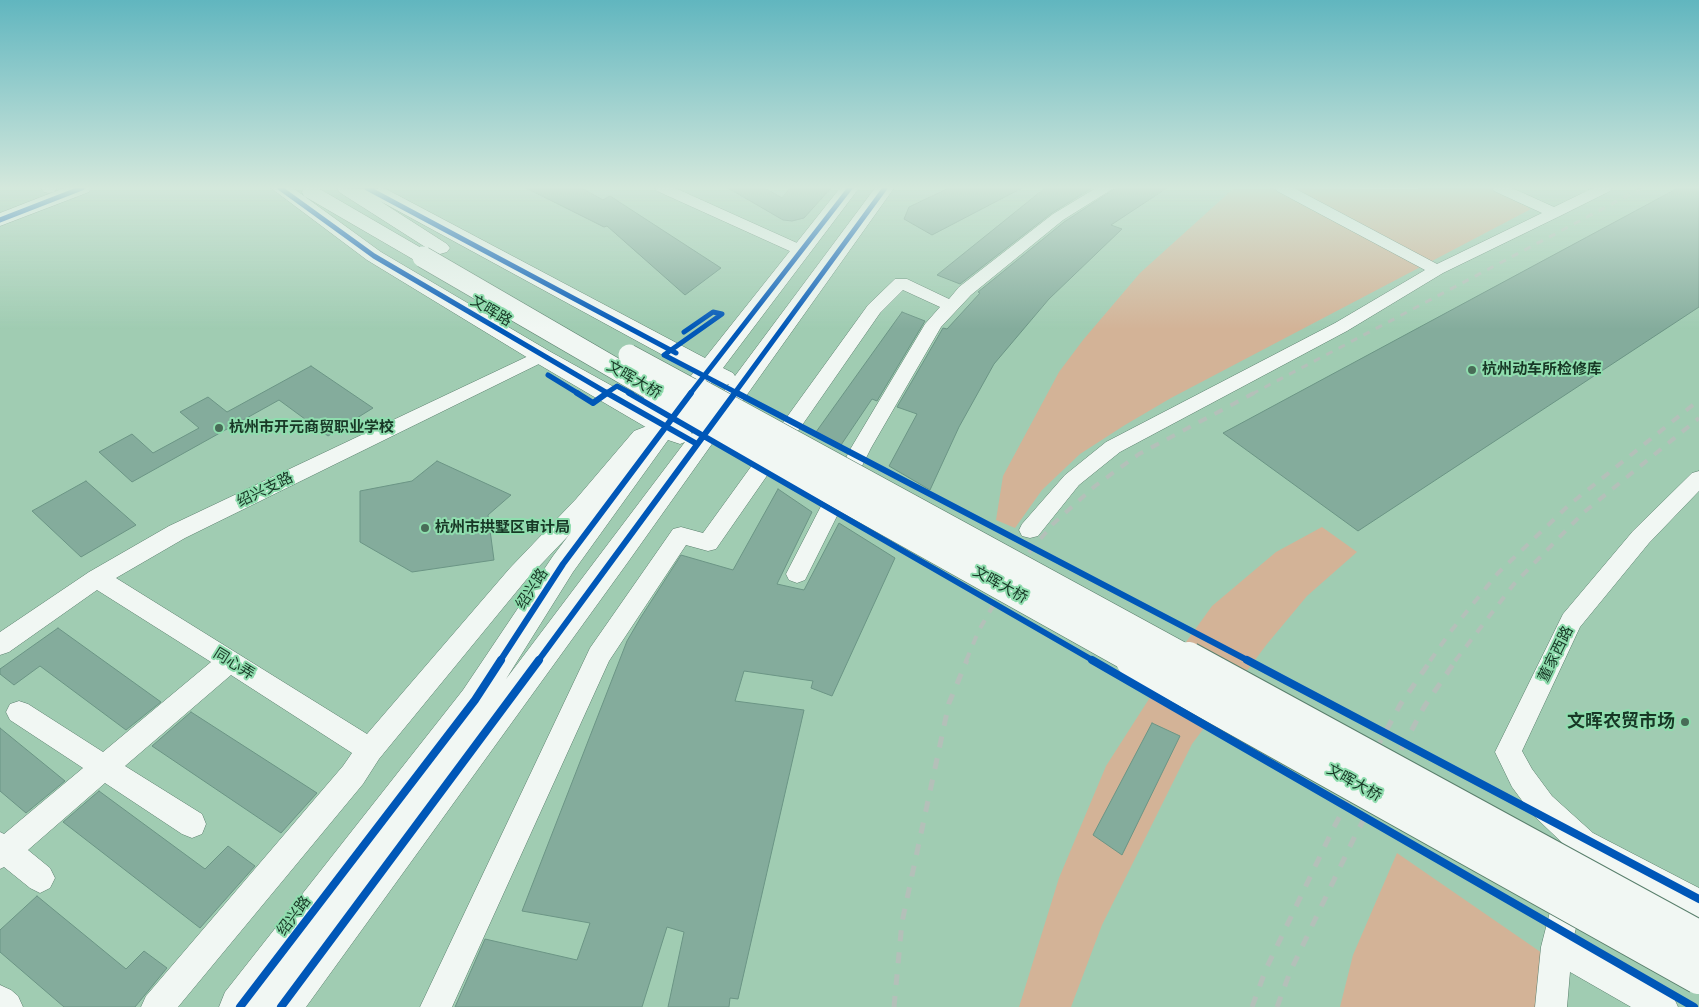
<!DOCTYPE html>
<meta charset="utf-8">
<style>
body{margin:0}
canvas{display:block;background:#a0ccb2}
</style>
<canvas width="1699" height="1007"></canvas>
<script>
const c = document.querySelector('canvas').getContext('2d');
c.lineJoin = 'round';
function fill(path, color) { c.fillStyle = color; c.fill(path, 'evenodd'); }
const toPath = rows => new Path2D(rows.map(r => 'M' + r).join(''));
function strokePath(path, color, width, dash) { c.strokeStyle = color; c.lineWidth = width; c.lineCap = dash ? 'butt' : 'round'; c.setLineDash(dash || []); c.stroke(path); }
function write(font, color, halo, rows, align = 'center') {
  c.font = font + ' "Work Sans","Noto Sans SC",sans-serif'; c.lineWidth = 4; c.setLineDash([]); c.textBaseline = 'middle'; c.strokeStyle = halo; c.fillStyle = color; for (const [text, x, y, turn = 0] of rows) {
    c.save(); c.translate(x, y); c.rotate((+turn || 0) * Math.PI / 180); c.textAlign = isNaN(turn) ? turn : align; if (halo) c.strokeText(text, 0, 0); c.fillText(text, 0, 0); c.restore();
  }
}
fill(toPath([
 [1492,188,1531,209,1171,398,1125,425,1080,454,1042,490,1015,528,996,520,1003,476,1059,372,1083,340,1140,273,1233,189],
 [1322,527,1357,552,1307,596,1267,644,1192,744,1102,925,1071,1007,1019,1007,1059,878,1106,766,1181,649,1212,606,1276,552],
 [1397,853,1542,953,1536,1007,1340,1007,1353,955]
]), '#d3b397');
const building = toPath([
 [526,188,581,188,603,200,610,196,721,268,685,295,607,226,604,227,526,188],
 [728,188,765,188,782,198,790,188,831,188,804,218,792,221,783,220,728,188],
 [949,188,1022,188,932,235,904,219,909,207,949,188],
 [1045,188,1092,188,1052,213,960,284,937,275,1045,188],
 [1116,188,1167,188,1111,225,1122,229,1049,299,994,364,959,427,930,490,889,466,917,414,897,407,943,328,947,329,980,293,978,292,1064,222,1116,188],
 [1678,188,1699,188,1699,307,1358,531,1223,433,1678,188],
 [902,312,925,321,877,401,872,399,841,445,816,432,902,312],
 [311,366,373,408,328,436,279,400,132,482,99,452,132,434,153,453,199,428,180,412,208,397,227,412,311,366],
 [437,461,511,495,488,515,494,560,412,572,360,542,360,491,412,481,437,461],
 [86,481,136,525,81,557,32,511,86,481],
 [778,489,812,512,777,584,804,590,839,523,895,558,832,696,811,688,813,681,744,671,735,701,804,710,738,999,730,998,729,1007,668,1007,684,932,667,927,642,1007,455,1007,485,939,577,960,590,923,522,911,627,641,641,617,681,555,733,570,778,489],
 [58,628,161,702,126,730,40,666,14,685,0,674,0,669,58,628],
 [191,712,317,793,281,833,152,746,191,712],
 [1152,723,1180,736,1122,855,1093,835,1152,723],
 [0,728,65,781,26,813,0,791,0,728],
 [99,791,205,869,228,846,255,866,200,928,63,822,99,791],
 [37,896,126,969,144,951,167,968,135,1007,64,1007,0,952,0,930,37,896]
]);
fill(building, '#84ac9c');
strokePath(building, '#6b9585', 1);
const minor = toPath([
 [41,188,56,188,56,189,54,192,49,193,44,192,41,188],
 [655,188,675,188,806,247,808,250,806,253,800,255,794,253,657,191,655,188],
 [1096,188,1114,188,1063,220,971,295,941,327,871,448,805,580,797,583,789,580,786,574,851,448,925,324,940,307,903,290,880,313,716,549,708,551,686,545,609,661,452,1007,420,1007,590,648,673,529,681,527,703,533,868,305,895,279,907,279,949,299,959,287,1053,214,1096,188],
 [1275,188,1294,188,1437,264,1542,213,1494,191,1492,188,1512,188,1554,207,1593,188,1612,188,1610,191,1560,216,1443,273,1347,331,1120,452,1079,485,1038,536,1030,538,1022,536,1019,530,1022,524,1065,475,1106,442,1335,323,1425,270,1277,191,1275,188],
 [541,350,547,352,550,356,547,360,185,538,116,578,367,734,510,568,576,499,634,431,665,419,672,421,675,426,672,431,648,441,592,511,526,580,379,759,363,784,178,1007,141,1007,146,996,343,766,352,753,231,675,125,766,202,814,206,824,202,834,192,838,182,834,105,783,28,850,50,868,55,878,50,888,40,893,30,888,4,867,0,869,0,832,4,834,83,768,10,720,6,712,10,704,19,701,28,704,103,752,211,662,97,590,9,652,0,655,0,632,89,572,169,526,541,350],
 [1699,471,1699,491,1649,543,1580,627,1522,751,1532,769,1552,796,1593,833,1699,888,1699,919,1573,853,1532,814,1512,787,1495,752,1563,614,1633,531,1692,473,1699,471],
 [1570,877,1580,882,1585,892,1573,940,1673,996,1678,1007,1631,1007,1570,972,1567,1007,1535,1007,1541,947,1555,892,1560,882,1570,877],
 [0,985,11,990,18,996,23,1007,0,1007,0,985]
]);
const major = toPath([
 [64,188,91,188,89,192,0,226,0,213,64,188],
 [271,188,293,188,381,252,549,351,661,413,694,372,380,201,447,244,450,248,447,252,440,254,433,252,339,192,337,188,386,189,705,358,840,188,859,188,723,368,733,373,735,376,875,188,894,188,628,562,306,1007,219,1007,225,992,463,690,553,556,649,429,533,361,367,260,271,188],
 [712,382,724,386,729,384,692,434,689,429,680,424,712,382],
 [668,440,680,444,685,442,506,679,573,572,668,440],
 [304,188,318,188,430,253,433,257,430,261,423,263,416,261,304,196,302,192,304,188]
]);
strokePath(minor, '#597f6c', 1);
strokePath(major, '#597f6c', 1);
fill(minor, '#f1f7f3');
fill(major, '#f1f7f3');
strokePath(toPath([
 [1252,394,1642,188]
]), '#b4c0b9', 3, [7, 7]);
strokePath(toPath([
 [966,661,979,630,1014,570,1053,524,1095,486,1139,454,1254,393],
 [1430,661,1451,631,1498,573,1569,505,1699,400],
 [1455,661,1514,584,1583,513,1699,418]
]), '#b4c0b9', 4, [9, 9]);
strokePath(toPath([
 [894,1007,902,922,949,703,967,660],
 [1252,1007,1266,969,1334,827,1400,705,1431,660],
 [1277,1007,1290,972,1355,836,1424,707,1456,660]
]), '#b4c0b9', 5, [11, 11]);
const majorBridgeFar2 = toPath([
 [423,257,659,394],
 [629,355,701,394]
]);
const majorBridgeFar1 = toPath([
 [657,393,1136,661],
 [699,393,1190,661]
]);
const majorBridge = toPath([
 [1134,660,1699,976],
 [1188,660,1699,939]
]);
strokePath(majorBridgeFar2, '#597f6c', 22, []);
strokePath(majorBridgeFar1, '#597f6c', 29, []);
strokePath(majorBridge, '#597f6c', 38, []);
strokePath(majorBridgeFar2, '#f1f7f3', 21);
strokePath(majorBridgeFar1, '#f1f7f3', 28);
strokePath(majorBridge, '#f1f7f3', 36);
strokePath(toPath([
 [280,188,374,256,609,394],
 [367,188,676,353],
 [0,220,82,188],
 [684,332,713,312,722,314,664,355,739,394],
 [548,375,579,394],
 [605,394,617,386,632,394],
 [690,394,850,188],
 [734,394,885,188]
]), '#0057b8', 5);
strokePath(toPath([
 [577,393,593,403,607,393],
 [607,393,697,444],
 [629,393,1094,661],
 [737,393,1249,661],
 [500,661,563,564,691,393],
 [538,661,735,393]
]), '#0057b8', 6);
strokePath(toPath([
 [1092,660,1694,1007],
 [1247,660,1699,899],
 [240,1007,475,700,501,660],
 [281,1007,539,660]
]), '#0057b8', 8);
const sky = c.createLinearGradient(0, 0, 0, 329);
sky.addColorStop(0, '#61b6bf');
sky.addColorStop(0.57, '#d4e8dc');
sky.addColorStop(1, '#d4e8dc00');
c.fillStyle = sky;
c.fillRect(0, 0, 1699, 329);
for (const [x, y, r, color] of [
 [1472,370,5,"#486c57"],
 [219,428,5,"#486c57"],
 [425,528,5,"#486c57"],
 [1685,722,5,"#486c57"]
]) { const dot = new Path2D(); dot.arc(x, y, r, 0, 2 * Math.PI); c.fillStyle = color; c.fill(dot); strokePath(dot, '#8fddae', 2); }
write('15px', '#183826', '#8fddae', [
 ["文晖路",491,311,31],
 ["文晖大桥",634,380,30],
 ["绍兴支路",265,490,-26],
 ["文晖大桥",1000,585,29],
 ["绍兴路",532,589,-57],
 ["董家西路",1556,654,-64],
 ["同心弄",234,664,32],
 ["文晖大桥",1354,783,29],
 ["绍兴路",294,916,-53]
]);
write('bold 15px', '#183826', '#8fddae', [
 ["杭州动车所检修库",1482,370],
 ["杭州市开元商贸职业学校",229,428],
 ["杭州市拱墅区审计局",435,528]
], 'left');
write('bold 18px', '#183826', '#8fddae', [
 ["文晖农贸市场",1675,722]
], 'right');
</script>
